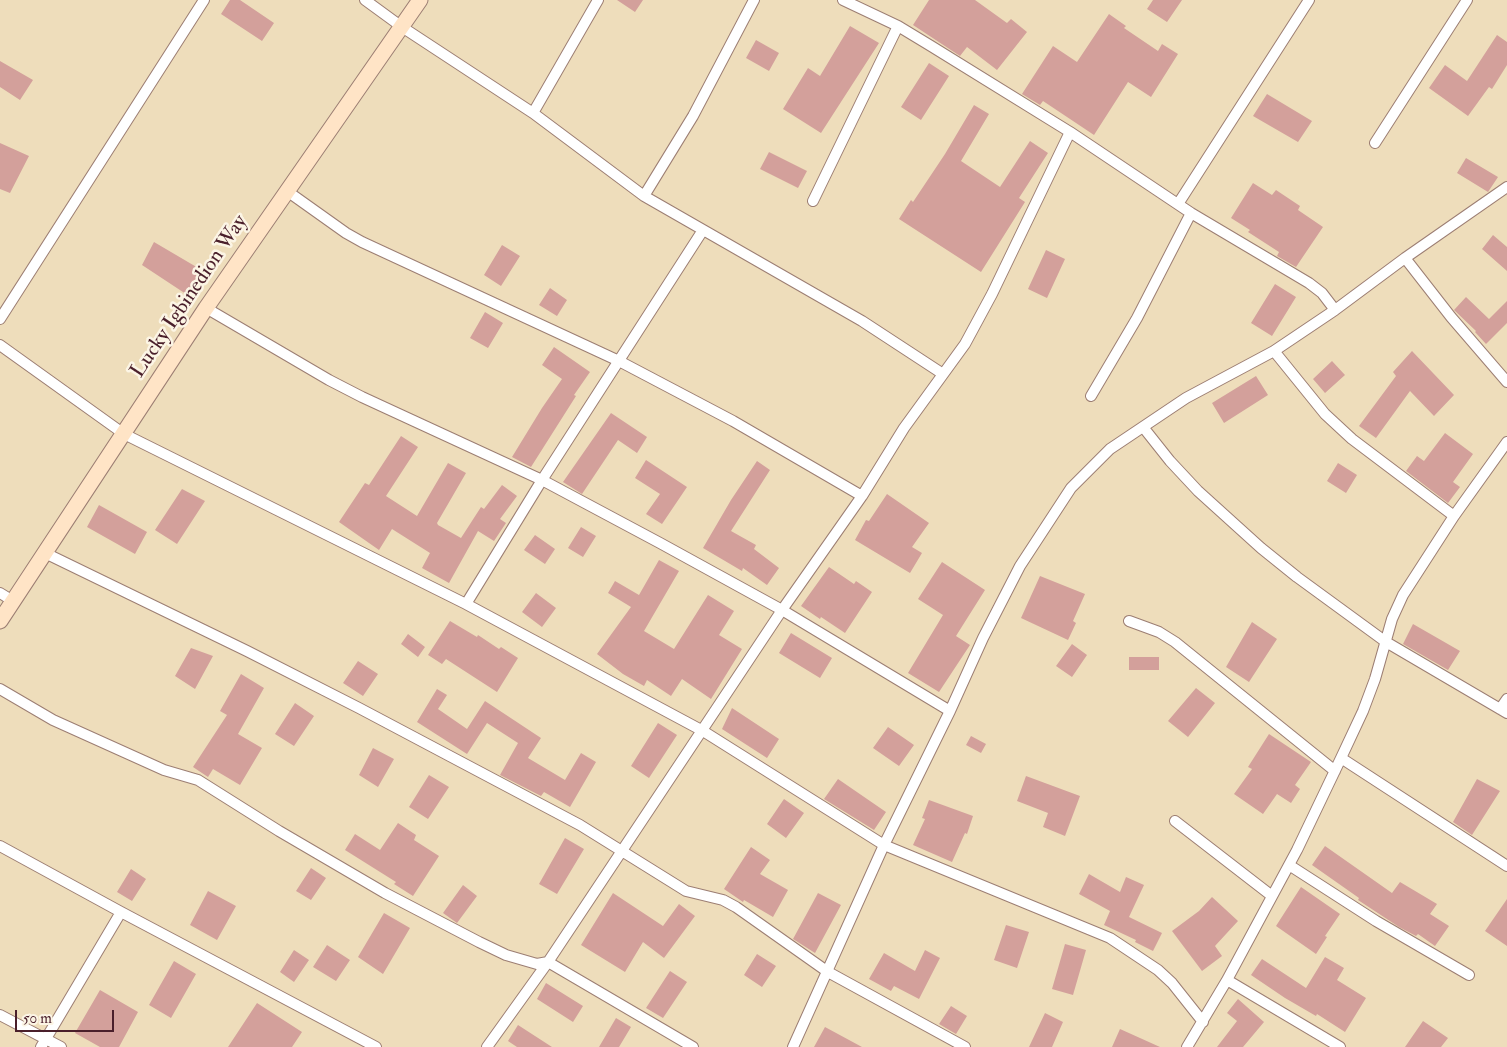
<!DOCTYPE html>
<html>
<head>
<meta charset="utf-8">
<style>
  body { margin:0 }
  #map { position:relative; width:1507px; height:1047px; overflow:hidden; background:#edb; font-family:"IM FELL Double Pica",serif }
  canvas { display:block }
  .scale { position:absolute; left:15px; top:1010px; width:99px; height:22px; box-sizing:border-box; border:2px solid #4a1f2b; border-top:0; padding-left:6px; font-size:15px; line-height:18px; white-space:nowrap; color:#4a1f2b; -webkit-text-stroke:4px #fcf5e5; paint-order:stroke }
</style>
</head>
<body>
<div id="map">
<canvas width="1507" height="1047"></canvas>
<div class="scale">50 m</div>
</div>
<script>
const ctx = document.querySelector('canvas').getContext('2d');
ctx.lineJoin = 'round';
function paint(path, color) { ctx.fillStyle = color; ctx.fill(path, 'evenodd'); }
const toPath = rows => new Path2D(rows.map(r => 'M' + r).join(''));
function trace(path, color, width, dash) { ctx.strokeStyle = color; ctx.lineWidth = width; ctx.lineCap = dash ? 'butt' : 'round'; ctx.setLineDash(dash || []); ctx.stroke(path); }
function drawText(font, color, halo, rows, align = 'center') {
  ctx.font = font + ' "IM FELL Double Pica",serif'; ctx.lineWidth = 5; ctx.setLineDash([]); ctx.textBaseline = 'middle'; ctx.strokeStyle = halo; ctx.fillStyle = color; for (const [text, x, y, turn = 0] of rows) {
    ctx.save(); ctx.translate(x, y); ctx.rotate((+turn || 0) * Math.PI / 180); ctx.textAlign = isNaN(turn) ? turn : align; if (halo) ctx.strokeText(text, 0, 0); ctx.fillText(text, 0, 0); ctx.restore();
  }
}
const building = toPath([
  [230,0,240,0,274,23,262,41,221,14],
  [617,0,643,0,635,12],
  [929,0,975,0,1007,23,1011,19,1027,32,997,70,967,47,960,56,913,25],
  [1153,0,1182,0,1167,22,1147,9],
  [1109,14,1126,26,1124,28,1158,51,1162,44,1178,54,1151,97,1128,82,1094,135,1043,101,1040,105,1022,94,1053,46,1077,62],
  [850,26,879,43,821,133,783,109,808,68,820,76],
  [1497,35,1507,42,1507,65,1492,89,1489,87,1468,116,1429,88,1445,65,1467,81],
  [756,40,779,53,769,71,746,58],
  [0,61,33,80,20,100,0,87],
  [929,63,949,76,921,120,901,107],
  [1267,94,1312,121,1298,142,1253,116],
  [974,105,989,114,961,161,1000,187,1030,141,1048,153,1019,198,1025,202,981,272,899,219,911,200,913,202,945,154],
  [0,143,29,156,10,193,0,189],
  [769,152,807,171,798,188,760,169],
  [1466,158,1498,177,1488,192,1457,173],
  [1253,183,1272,195,1276,190,1300,206,1298,210,1323,227,1296,267,1277,256,1279,252,1248,232,1250,230,1231,218],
  [1493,235,1507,247,1507,271,1482,249],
  [154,242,205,272,189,296,142,265],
  [502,245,520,256,501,286,484,275],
  [1046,250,1065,259,1047,298,1028,289],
  [1275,284,1296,297,1272,336,1251,323],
  [550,288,567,300,557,316,539,305],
  [1466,297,1489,319,1507,301,1507,323,1486,344,1475,332,1476,331,1454,310],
  [485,312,503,323,488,348,470,338],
  [554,347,590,372,574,395,576,396,531,467,512,457,542,408,562,379,542,365],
  [1412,351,1454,395,1434,416,1410,391,1376,438,1359,426,1396,376,1393,372],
  [1332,361,1345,375,1325,393,1313,379],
  [1256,376,1268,395,1224,423,1212,403],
  [611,413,647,437,637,453,618,440,582,494,563,482],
  [1445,433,1473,454,1453,482,1460,487,1448,503,1406,471,1417,456,1424,461],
  [401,436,418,447,386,496,417,516,448,463,466,473,437,523,438,525,461,538,481,507,484,509,502,485,517,496,500,519,506,523,494,541,478,531,449,583,422,568,430,553,392,529,379,550,339,522,365,483,369,485],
  [646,460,687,487,662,524,646,514,660,494,635,478],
  [757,461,770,470,731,531,756,545,754,549,779,568,767,585,743,568,742,571,703,548,731,500],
  [1338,463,1357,475,1346,493,1327,481],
  [182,489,205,501,177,544,155,530],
  [887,494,929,523,912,547,922,553,910,573,855,540,866,520,869,521],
  [99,505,147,532,135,554,87,527],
  [581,527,596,536,583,557,568,548],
  [535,535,555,549,545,564,524,550],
  [659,560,679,571,644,631,674,649,708,595,734,611,719,635,742,649,711,699,682,679,671,696,647,680,644,686,623,674,597,654,631,607,608,593,615,581,639,595],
  [942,562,985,590,956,636,970,645,939,692,908,673,943,615,918,599],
  [829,567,854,584,856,581,872,592,845,633,821,617,820,619,801,606],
  [1040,576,1085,594,1073,621,1076,623,1068,640,1021,618],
  [536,593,556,608,542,627,522,612],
  [450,621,477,637,478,635,499,649,501,647,518,658,497,692,446,659,442,664,428,655],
  [1252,622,1277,639,1249,682,1226,667],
  [1413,624,1460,651,1448,670,1403,644],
  [791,633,832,658,820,678,779,653],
  [408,634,425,647,418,657,401,644],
  [1072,644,1087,655,1072,677,1056,666],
  [191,648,213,656,195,689,175,676],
  [1129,657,1159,657,1159,670,1129,670],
  [358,661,378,674,363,696,343,683],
  [241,674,264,688,238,734,262,748,240,785,213,769,208,777,193,767,227,715,220,711],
  [1196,688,1215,703,1188,737,1168,721],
  [437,689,447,695,438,709,467,729,485,701,541,738,528,758,565,780,581,753,596,762,570,807,544,792,541,796,500,775,518,743,487,723,467,754,417,722],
  [295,703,314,716,294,746,275,734],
  [732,708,779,739,767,758,722,729],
  [658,723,677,735,649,778,631,766],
  [888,727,914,745,899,766,873,748],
  [1269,734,1311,762,1295,785,1300,789,1291,803,1277,794,1263,814,1234,794,1252,769,1248,767],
  [971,736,986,744,981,753,966,745],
  [373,748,394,759,378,787,359,775],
  [429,775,449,787,428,819,409,807],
  [1026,776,1080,796,1065,836,1043,827,1048,813,1017,801],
  [838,779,886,812,874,830,824,799],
  [1477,779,1500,791,1472,835,1453,822],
  [784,799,804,813,786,838,767,824],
  [929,800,973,816,967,834,965,833,952,862,913,845,925,819,922,818],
  [398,823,416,835,414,840,439,856,413,896,394,884,396,882,345,850,355,834,380,850],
  [565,838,584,849,557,894,539,884],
  [1325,846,1392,893,1400,882,1437,904,1430,914,1449,926,1435,946,1418,934,1416,936,1399,927,1358,900,1359,898,1312,865],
  [751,847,770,860,760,874,788,890,773,917,744,900,743,902,724,889],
  [311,868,326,878,311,900,296,891],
  [131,869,146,879,132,901,117,892],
  [1089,874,1120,892,1126,877,1144,885,1129,917,1162,933,1153,951,1135,942,1136,940,1104,925,1110,911,1079,894],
  [463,885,477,896,457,923,443,913],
  [1301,887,1340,914,1325,936,1327,937,1316,954,1276,926],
  [208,891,236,906,217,940,190,925],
  [613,893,663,926,679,904,695,916,664,958,643,942,625,972,581,945],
  [818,893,841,905,815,953,793,939],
  [1212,897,1238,921,1215,946,1222,956,1202,971,1172,931,1199,911],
  [1507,899,1507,946,1485,931],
  [384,913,410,928,383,974,358,957],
  [1006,925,1029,932,1017,968,994,960],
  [1065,944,1086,950,1073,995,1052,989],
  [327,945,350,960,336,981,313,967],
  [294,950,309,960,294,982,280,972],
  [925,950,940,958,919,999,894,986,891,991,869,979,884,953,915,971],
  [757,954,776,966,762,987,744,975],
  [1325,957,1344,968,1337,980,1366,998,1345,1032,1317,1014,1316,1016,1285,998,1251,975,1262,959,1306,988],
  [174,961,196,974,171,1018,149,1005],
  [670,971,687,982,663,1018,646,1008],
  [546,983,583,1006,573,1022,537,999],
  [100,990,138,1012,119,1047,100,1047,75,1033],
  [1238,999,1264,1022,1243,1047,1217,1047,1237,1021,1227,1013],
  [257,1003,302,1032,292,1047,228,1047],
  [951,1006,967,1016,956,1034,939,1024],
  [1045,1013,1063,1022,1052,1047,1029,1047],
  [616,1018,631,1027,619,1047,599,1047],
  [1423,1021,1448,1038,1441,1047,1405,1047],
  [518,1025,552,1047,517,1047,508,1041],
  [825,1027,862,1047,814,1047],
  [1120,1029,1160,1047,1112,1047]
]);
const street = toPath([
  [365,0,402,27,533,113,644,196,862,321,943,374],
  [843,0,898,26,931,46,1070,132,1191,213,1309,283,1322,293,1335,310],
  [533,113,598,0],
  [1375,143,1467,0],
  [287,191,346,233,362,242,619,361,733,421,862,496],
  [644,196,693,116,754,0],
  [813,201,898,26],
  [1178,204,1309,0],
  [1405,258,1451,317,1507,382],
  [206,308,329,380,362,397,542,480,660,543,782,610,950,711],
  [0,319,204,0],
  [0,345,124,434,466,604,703,731,884,845,1110,938,1158,970,1172,983,1203,1022],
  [1274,351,1325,414,1352,439,1454,516],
  [1091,396,1137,318,1191,213],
  [1143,427,1170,461,1198,491,1261,548,1297,577,1386,642,1507,713],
  [45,553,247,651,359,708,580,825,686,891,723,900,736,907,828,972,965,1047],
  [0,593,13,601],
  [466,604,542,480,703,230],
  [1129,621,1159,632,1175,642,1335,771],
  [0,689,53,720,164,770,198,780,279,831,385,893,479,942,506,955,537,964,548,962,693,1047],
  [1500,709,1507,699],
  [1341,758,1507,866],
  [1175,821,1272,896],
  [0,846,121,912,376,1047],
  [1289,865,1376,921,1469,975],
  [1227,980,1340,1047],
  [0,1015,61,1047],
  [41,1047,121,912],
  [487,1047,548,962,782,610,862,496,904,428,965,344,992,294,1070,132],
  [793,1047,884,845,950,711,983,638,1020,566,1071,488,1110,449,1186,398,1274,351,1335,310,1405,258,1507,187],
  [1187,1047,1227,980,1297,850,1341,758,1363,711,1375,679,1392,619,1403,595,1454,516,1507,442]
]);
const secondary = toPath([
  [0,621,206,308,420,0]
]);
const streetNames = [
  ["Lucky Igbinedion Way",190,297,-56]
];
paint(building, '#d3a09b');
trace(street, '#9c7e73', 12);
trace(secondary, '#9c7e73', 17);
trace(street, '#fff', 10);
trace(secondary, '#ffe4c6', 15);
drawText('21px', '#4a1f2b', '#fcf5e5', streetNames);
</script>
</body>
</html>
